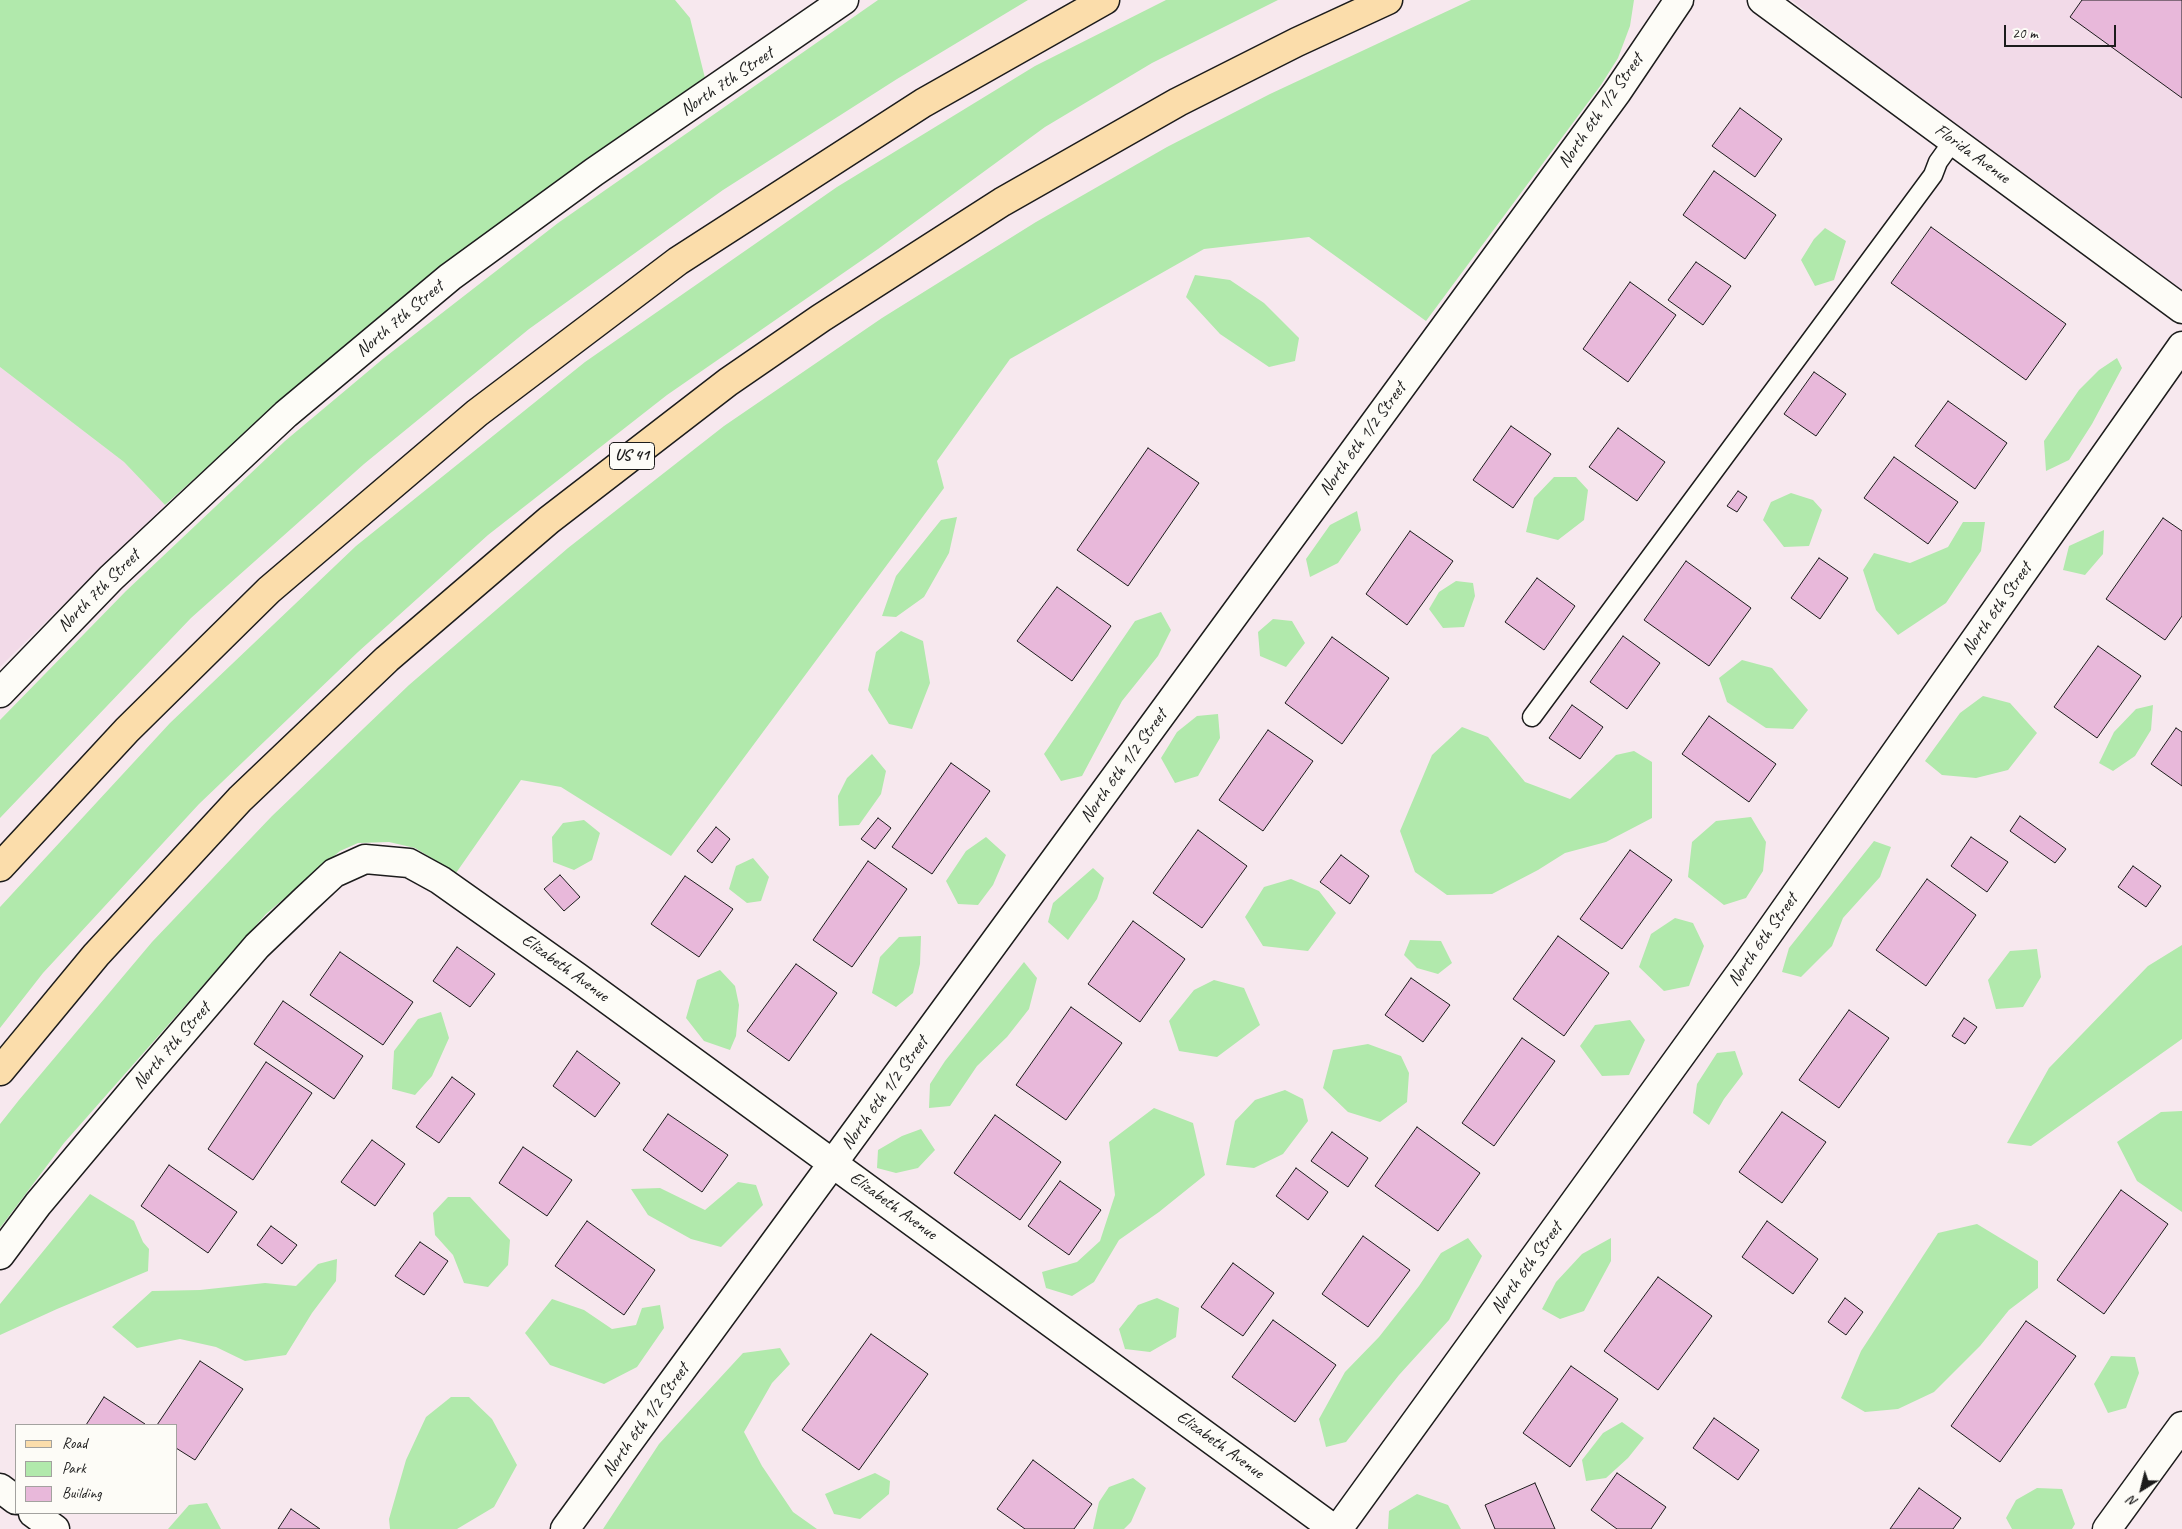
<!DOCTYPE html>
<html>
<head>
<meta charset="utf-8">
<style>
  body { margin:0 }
  #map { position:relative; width:2182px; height:1529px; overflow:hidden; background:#f7e8ee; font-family:Caveat,sans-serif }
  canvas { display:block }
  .legend { position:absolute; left:15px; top:1424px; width:162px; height:90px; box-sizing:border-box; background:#fdfcf7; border:1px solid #a3a29f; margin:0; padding:6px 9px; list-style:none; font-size:15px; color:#1c1c1c }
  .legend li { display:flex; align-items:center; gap:10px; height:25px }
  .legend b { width:25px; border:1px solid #a3a29f }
  .north { position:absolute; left:2117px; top:1464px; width:50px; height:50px; -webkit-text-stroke:4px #fdfcf7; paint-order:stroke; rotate:216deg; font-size:14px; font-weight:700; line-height:20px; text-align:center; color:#1c1c1c }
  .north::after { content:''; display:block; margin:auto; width:18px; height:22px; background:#1c1c1c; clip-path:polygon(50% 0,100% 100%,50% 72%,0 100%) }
  .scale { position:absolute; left:2004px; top:25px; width:112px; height:22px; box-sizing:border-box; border:2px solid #1c1c1c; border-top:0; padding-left:6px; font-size:15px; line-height:18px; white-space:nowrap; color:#1c1c1c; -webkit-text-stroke:4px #fdfcf7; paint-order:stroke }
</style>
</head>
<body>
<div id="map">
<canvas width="2182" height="1529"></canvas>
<ul class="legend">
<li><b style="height:6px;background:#fbddab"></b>Road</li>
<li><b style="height:14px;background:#b1e9ac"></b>Park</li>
<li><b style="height:14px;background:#e8b8da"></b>Building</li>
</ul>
<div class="north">N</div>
<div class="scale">20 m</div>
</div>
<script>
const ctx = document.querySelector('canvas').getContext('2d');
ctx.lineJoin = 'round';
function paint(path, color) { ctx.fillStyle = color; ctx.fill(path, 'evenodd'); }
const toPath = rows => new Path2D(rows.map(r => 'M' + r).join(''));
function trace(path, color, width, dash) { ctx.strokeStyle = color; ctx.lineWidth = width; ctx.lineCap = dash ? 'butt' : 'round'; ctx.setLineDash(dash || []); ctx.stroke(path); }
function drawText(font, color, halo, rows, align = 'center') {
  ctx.font = font + ' Caveat,sans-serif'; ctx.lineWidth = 4; ctx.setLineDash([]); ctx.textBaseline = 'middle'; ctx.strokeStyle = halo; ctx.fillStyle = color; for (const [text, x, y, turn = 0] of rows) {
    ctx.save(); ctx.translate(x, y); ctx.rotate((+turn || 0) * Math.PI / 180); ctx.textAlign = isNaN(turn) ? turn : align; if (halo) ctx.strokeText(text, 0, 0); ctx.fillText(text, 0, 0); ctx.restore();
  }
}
const built = toPath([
  [1791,0,2182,0,2182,290,1888,74],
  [0,367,124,462,165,505,0,667]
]);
const green = toPath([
  [0,0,675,0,690,18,705,78,582,162,437,270,277,405,165,505,124,462,0,367],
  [878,0,1028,0,897,79,723,190,529,329,364,464,191,618,0,818,0,720,126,591,285,441,384,358,558,223],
  [1166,0,1278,0,1152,63,1045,127,878,249,667,395,488,535,358,652,199,804,43,973,0,1028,0,907,170,723,356,546,585,362,837,187,1035,66],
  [1471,0,1634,0,1630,26,1618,58,1601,85,1426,321,1309,237,1204,249,1010,359,937,461,944,488,671,856,561,787,521,780,456,873,415,848,389,842,358,843,340,851,266,914,64,1143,0,1228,0,1124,19,1100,152,942,272,816,409,685,568,548,724,426,882,318,1036,222,1167,147,1270,94],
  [1825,228,1846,241,1834,280,1815,286,1801,260,1814,239],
  [1195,275,1230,280,1264,303,1299,338,1295,361,1269,367,1220,334,1186,297],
  [2117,358,2122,368,2092,424,2069,460,2046,471,2044,441,2079,390,2099,370],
  [1554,477,1576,477,1588,490,1584,520,1558,540,1526,532,1534,498],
  [1791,493,1813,500,1822,510,1809,546,1784,547,1763,520,1771,502],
  [1357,511,1361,530,1338,563,1310,577,1306,559,1330,525],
  [957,517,949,553,924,597,896,617,882,616,896,576,941,520],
  [1963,522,1985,522,1981,551,1946,603,1898,635,1876,610,1863,570,1874,553,1910,563,1948,547],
  [2104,530,2103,554,2085,575,2063,570,2069,546],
  [1456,581,1473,583,1475,596,1464,627,1443,628,1429,609,1439,592],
  [1161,612,1171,630,1158,656,1122,701,1082,776,1061,781,1044,754,1135,621],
  [1273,619,1292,621,1305,643,1286,667,1260,656,1258,632],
  [901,631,923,641,930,683,912,729,889,724,868,690,876,652],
  [1742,660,1772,668,1808,710,1793,729,1766,728,1727,702,1719,678],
  [1983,696,2010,703,2037,733,2008,770,1976,778,1942,775,1925,761,1960,713],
  [2153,705,2151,730,2135,756,2113,771,2099,763,2114,732,2136,709],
  [1218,714,1220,738,1198,776,1175,783,1161,758,1177,732,1197,716],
  [1462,727,1488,737,1525,782,1570,799,1616,755,1634,751,1652,762,1652,818,1606,842,1565,853,1538,870,1492,894,1447,895,1415,872,1400,831,1432,755],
  [872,754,886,771,881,794,859,825,839,826,838,796,847,778],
  [1751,817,1766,842,1763,871,1746,898,1724,905,1688,877,1692,842,1716,821],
  [584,820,600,833,592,860,574,870,553,862,552,837,563,823],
  [986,837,1006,855,993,885,978,905,958,904,946,881,966,851],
  [1874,841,1891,847,1880,877,1843,918,1832,946,1801,977,1782,972,1789,948],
  [753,858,769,877,761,901,747,903,729,889,736,866],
  [1093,868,1104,878,1097,899,1068,940,1048,922,1053,903],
  [1291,879,1319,891,1336,913,1308,951,1263,946,1245,917,1264,887],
  [1675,918,1693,923,1704,946,1689,986,1664,991,1639,967,1651,934],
  [921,936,920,964,913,993,896,1007,872,993,880,957,899,937],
  [1410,940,1441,941,1452,963,1438,974,1417,968,1404,955],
  [2182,945,2182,1039,2031,1146,2007,1143,2049,1068,2148,966],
  [2037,949,2041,977,2023,1007,1996,1009,1988,980,2010,951],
  [1024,962,1037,978,1029,1009,1007,1037,977,1066,950,1106,929,1108,930,1084,945,1061],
  [720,970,735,986,739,1005,736,1036,730,1050,704,1041,686,1018,697,980],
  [1214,980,1244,988,1260,1025,1217,1057,1179,1051,1169,1021,1194,990],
  [441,1012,449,1038,432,1076,415,1095,392,1089,394,1051,418,1019],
  [1630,1020,1645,1040,1629,1075,1602,1076,1580,1046,1595,1025],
  [1368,1044,1401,1056,1409,1073,1407,1102,1380,1122,1348,1112,1323,1088,1333,1050],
  [1735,1051,1743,1074,1724,1099,1709,1125,1693,1113,1697,1084,1717,1053],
  [1285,1090,1303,1099,1308,1121,1283,1154,1254,1168,1226,1165,1235,1121,1255,1100],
  [1154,1108,1193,1123,1205,1175,1159,1212,1119,1240,1094,1282,1072,1296,1046,1288,1042,1272,1077,1262,1100,1241,1115,1195,1109,1142],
  [2182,1111,2182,1212,2137,1181,2117,1142,2161,1112],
  [921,1129,935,1150,918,1168,896,1173,877,1168,878,1150,902,1136],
  [738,1182,756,1185,763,1205,721,1247,691,1239,648,1215,631,1189,660,1188,705,1210],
  [90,1194,134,1221,143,1242,149,1249,148,1271,57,1309,0,1335,0,1304],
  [448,1197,470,1197,510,1240,508,1265,488,1287,464,1283,453,1255,435,1235,433,1213],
  [1977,1224,2038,1261,2038,1288,2009,1310,1980,1346,1934,1392,1898,1409,1865,1412,1841,1398,1861,1351,1938,1233],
  [1468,1238,1482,1256,1449,1320,1399,1375,1346,1442,1326,1447,1319,1419,1345,1372,1379,1337,1419,1286,1441,1253],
  [1611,1238,1611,1261,1584,1311,1560,1319,1542,1309,1556,1282,1582,1254],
  [337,1259,336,1281,312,1313,286,1355,245,1361,216,1347,180,1339,137,1348,112,1327,152,1291,200,1290,265,1283,296,1286,318,1264],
  [1157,1298,1179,1308,1176,1337,1150,1352,1125,1349,1119,1329,1138,1305],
  [552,1299,584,1310,612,1329,636,1325,642,1308,660,1305,664,1328,637,1367,604,1384,550,1365,525,1333],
  [780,1348,790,1364,772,1383,744,1432,762,1466,793,1512,817,1529,603,1529,659,1444,743,1353],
  [2111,1356,2135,1357,2139,1373,2126,1408,2108,1413,2094,1384],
  [451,1397,469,1397,492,1419,517,1465,494,1507,457,1529,390,1529,389,1519,406,1460,426,1417],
  [1622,1422,1644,1438,1628,1458,1606,1478,1586,1481,1582,1460,1603,1433],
  [875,1473,890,1481,889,1494,860,1519,834,1514,825,1494],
  [1133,1478,1146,1488,1131,1522,1124,1529,1093,1529,1099,1502,1109,1487],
  [2037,1488,2062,1489,2075,1524,2072,1529,2012,1529,2006,1518,2016,1500],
  [1417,1494,1448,1505,1461,1529,1388,1529,1389,1511],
  [207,1503,221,1529,168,1529,189,1505]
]);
const building = toPath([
  [2082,0,2182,0,2182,98,2070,17,2082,0],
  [1740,108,1782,139,1755,177,1712,146,1740,108],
  [1714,171,1776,215,1745,259,1683,215,1714,171],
  [1931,227,2066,324,2026,380,1891,283,1931,227],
  [1696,262,1731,286,1703,325,1668,300,1696,262],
  [1630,282,1676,315,1628,382,1583,349,1630,282],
  [1814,372,1846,394,1816,436,1784,414,1814,372],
  [1948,401,2007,443,1975,489,1915,446,1948,401],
  [1511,426,1551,454,1513,508,1473,480,1511,426],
  [1618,428,1665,462,1637,501,1589,467,1618,428],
  [1148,448,1199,483,1128,586,1077,550,1148,448],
  [1894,457,1958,502,1928,544,1864,498,1894,457],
  [1738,491,1747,497,1737,512,1727,506,1738,491],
  [2163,518,2182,531,2182,616,2165,640,2106,599,2163,518],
  [1410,531,1453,561,1407,625,1366,594,1410,531],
  [1819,558,1848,578,1820,619,1791,598,1819,558],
  [1686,561,1751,608,1709,666,1644,620,1686,561],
  [1537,578,1575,606,1544,650,1505,622,1537,578],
  [1057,587,1111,626,1072,681,1017,641,1057,587],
  [1623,636,1660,663,1627,709,1590,682,1623,636],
  [1332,637,1389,678,1342,744,1285,703,1332,637],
  [2098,646,2141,676,2097,738,2054,707,2098,646],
  [1572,705,1603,727,1580,759,1549,738,1572,705],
  [1709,716,1776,764,1749,802,1682,754,1709,716],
  [2176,728,2182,732,2182,786,2151,764,2176,728],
  [1268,730,1313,761,1263,831,1219,800,1268,730],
  [951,763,990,791,932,874,892,847,951,763],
  [2020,816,2066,849,2055,863,2010,831,2020,816],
  [878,818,891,828,875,849,861,839,878,818],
  [716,827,730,839,712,863,697,851,716,827],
  [1198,830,1247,866,1202,928,1153,893,1198,830],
  [1971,837,2008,862,1987,892,1951,866,1971,837],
  [1630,850,1672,880,1622,949,1580,919,1630,850],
  [1341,855,1369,876,1350,904,1320,882,1341,855],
  [868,861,907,889,852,967,813,940,868,861],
  [2133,866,2161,886,2146,907,2118,887,2133,866],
  [560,875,580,897,564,911,544,889,560,875],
  [685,876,733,909,699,957,651,924,685,876],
  [1927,879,1976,915,1926,986,1876,950,1927,879],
  [1133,921,1185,959,1140,1022,1088,984,1133,921],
  [1558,936,1609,973,1564,1036,1513,999,1558,936],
  [457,947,495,974,470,1007,433,981,457,947],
  [340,952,413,1002,383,1045,310,995,340,952],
  [796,964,837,993,789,1061,747,1031,796,964],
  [1411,978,1450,1005,1423,1042,1385,1015,1411,978],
  [283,1001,363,1056,334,1099,254,1044,283,1001],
  [1071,1007,1122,1043,1066,1120,1016,1085,1071,1007],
  [1849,1010,1889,1038,1839,1108,1799,1080,1849,1010],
  [1964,1018,1977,1027,1965,1044,1952,1036,1964,1018],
  [1522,1038,1555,1061,1494,1146,1462,1123,1522,1038],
  [577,1051,620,1083,595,1117,553,1086,577,1051],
  [266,1062,312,1093,253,1180,208,1149,266,1062],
  [452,1077,475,1094,439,1143,416,1127,452,1077],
  [1782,1112,1826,1142,1782,1203,1739,1172,1782,1112],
  [668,1114,728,1155,702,1192,643,1150,668,1114],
  [995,1115,1061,1162,1020,1220,954,1173,995,1115],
  [1417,1127,1480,1173,1438,1231,1375,1186,1417,1127],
  [1332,1132,1368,1158,1348,1187,1311,1161,1332,1132],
  [372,1140,405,1164,375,1206,341,1182,372,1140],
  [523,1147,572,1180,547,1216,499,1183,523,1147],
  [169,1165,237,1212,208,1253,141,1206,169,1165],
  [1296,1168,1328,1192,1308,1220,1276,1196,1296,1168],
  [1060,1181,1101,1210,1069,1255,1028,1226,1060,1181],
  [2121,1190,2168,1224,2104,1314,2057,1280,2121,1190],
  [587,1221,655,1270,624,1315,555,1266,587,1221],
  [1767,1221,1818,1259,1793,1294,1742,1257,1767,1221],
  [271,1226,297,1245,282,1264,257,1245,271,1226],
  [1363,1236,1410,1270,1368,1327,1322,1294,1363,1236],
  [420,1242,448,1261,424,1295,395,1276,420,1242],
  [1233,1263,1274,1293,1243,1336,1201,1307,1233,1263],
  [1658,1277,1712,1316,1658,1390,1604,1351,1658,1277],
  [1845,1298,1863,1312,1846,1335,1828,1322,1845,1298],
  [1273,1320,1336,1365,1295,1422,1232,1377,1273,1320],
  [2026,1321,2076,1356,2000,1462,1951,1426,2026,1321],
  [871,1334,928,1374,859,1470,802,1430,871,1334],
  [200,1361,243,1389,195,1460,176,1448,176,1425,157,1425,200,1361],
  [1571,1366,1618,1399,1570,1467,1523,1433,1571,1366],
  [104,1397,145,1424,144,1425,86,1425,104,1397],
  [1714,1418,1759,1450,1738,1480,1693,1448,1714,1418],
  [1033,1460,1092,1504,1074,1529,1025,1529,997,1509,1033,1460],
  [1617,1473,1666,1507,1651,1529,1617,1529,1591,1510,1617,1473],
  [1535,1483,1555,1529,1495,1529,1485,1505,1535,1483],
  [1919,1488,1961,1518,1953,1529,1890,1529,1919,1488],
  [291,1509,320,1529,278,1529,291,1509]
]);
const service = toPath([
  [1532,717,1933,175,1938,162,1953,141]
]);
const minor = toPath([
  [1762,0,2182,309],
  [0,693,111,578,286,414,450,277,594,172,844,0],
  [0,1255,38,1204,137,1086,257,946,305,900,334,873,365,859,409,863,440,880,577,977,1334,1529],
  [0,1488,16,1500],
  [33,1513,55,1529],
  [565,1529,1617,92,1679,0],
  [1338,1529,1744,968,2182,346],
  [2107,1529,2182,1426]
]);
const primary = toPath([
  [0,867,127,730,269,590,477,413,678,261,923,103,1105,0],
  [0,1071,96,955,240,799,387,659,549,520,728,382,821,318,1002,202,1178,102,1297,42,1388,0]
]);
const shields = [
  [632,456,45]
];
const shieldNames = [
  ["US 41",632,456]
];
const streetNames = [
  ["North 7th Street",727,82,-34],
  ["North 6th 1/2 Street",1601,111,-55],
  ["Florida Avenue",1972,154,36],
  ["North 7th Street",400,319,-40],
  ["North 6th 1/2 Street",1363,439,-54],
  ["North 7th Street",99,591,-45],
  ["North 6th Street",1997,609,-55],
  ["North 6th 1/2 Street",1124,766,-54],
  ["North 6th Street",1763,940,-55],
  ["Elizabeth Avenue",565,968,36],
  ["North 7th Street",172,1046,-49],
  ["North 6th 1/2 Street",885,1093,-54],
  ["Elizabeth Avenue",893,1206,36],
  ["North 6th Street",1527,1268,-54],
  ["North 6th 1/2 Street",646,1420,-54],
  ["Elizabeth Avenue",1220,1445,36]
];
paint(built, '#f2dae8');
paint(green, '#b1e9ac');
paint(building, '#e8b8da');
trace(building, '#1c1c1c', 1);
trace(service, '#1c1c1c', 21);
trace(minor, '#1c1c1c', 31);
trace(primary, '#1c1c1c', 31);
trace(service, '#fdfcf7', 18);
trace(minor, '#fdfcf7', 28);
trace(primary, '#fbddab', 28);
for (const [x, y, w] of shields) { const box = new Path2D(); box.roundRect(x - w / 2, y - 13.5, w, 27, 4); ctx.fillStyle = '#fdfcf7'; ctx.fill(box); trace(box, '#1c1c1c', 1); }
drawText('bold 16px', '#1c1c1c', null, shieldNames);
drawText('18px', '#1c1c1c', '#fdfcf7', streetNames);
</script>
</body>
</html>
